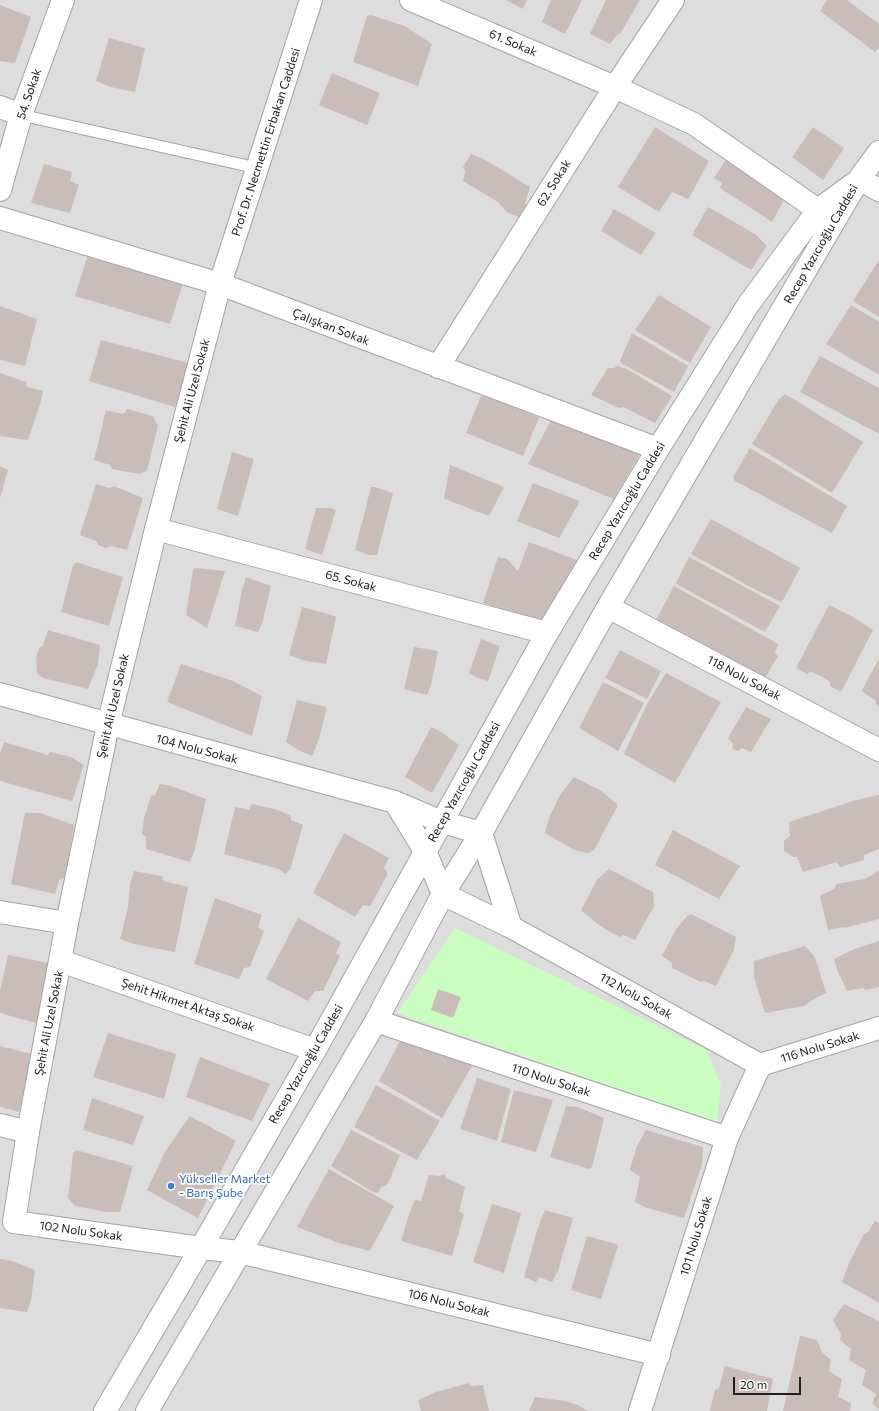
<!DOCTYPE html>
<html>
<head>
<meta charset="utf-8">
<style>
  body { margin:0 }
  #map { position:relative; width:879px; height:1411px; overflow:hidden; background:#f2ebe6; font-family:Commissioner,sans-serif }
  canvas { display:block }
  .scale { position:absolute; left:733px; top:1377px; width:68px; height:18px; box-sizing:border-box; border:2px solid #202020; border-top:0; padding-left:5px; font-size:12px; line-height:14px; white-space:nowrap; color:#202020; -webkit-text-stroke:3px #fff; paint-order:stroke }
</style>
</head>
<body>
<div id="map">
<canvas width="879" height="1411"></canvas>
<div class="scale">20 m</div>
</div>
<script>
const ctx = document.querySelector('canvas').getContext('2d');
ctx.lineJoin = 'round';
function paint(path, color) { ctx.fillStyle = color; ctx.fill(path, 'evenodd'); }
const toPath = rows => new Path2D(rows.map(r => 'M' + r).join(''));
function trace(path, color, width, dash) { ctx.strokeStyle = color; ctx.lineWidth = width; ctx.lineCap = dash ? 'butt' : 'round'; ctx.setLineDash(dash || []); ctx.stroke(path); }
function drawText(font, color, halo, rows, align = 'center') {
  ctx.font = font + ' Commissioner,sans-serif'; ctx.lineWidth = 3.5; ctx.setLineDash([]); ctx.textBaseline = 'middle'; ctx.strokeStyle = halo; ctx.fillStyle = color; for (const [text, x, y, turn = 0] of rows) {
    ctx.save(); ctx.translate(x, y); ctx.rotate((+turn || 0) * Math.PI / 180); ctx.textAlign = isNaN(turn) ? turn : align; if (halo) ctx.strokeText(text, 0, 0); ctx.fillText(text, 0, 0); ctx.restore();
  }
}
const residential = toPath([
  [0,0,879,0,879,1411,0,1411]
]);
const park = toPath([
  [455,928,705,1049,721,1085,717,1123,397,1013]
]);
const building = toPath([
  [506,0,527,0,523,9],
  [551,0,582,0,565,34,542,22],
  [606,0,640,0,620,34,617,35,610,44,590,34],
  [827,0,847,0,879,24,879,47,875,52,820,11],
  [0,5,31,17,15,63,0,61],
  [371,15,405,26,432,44,418,86,353,62,367,16],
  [109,38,145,48,135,92,111,87,96,81],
  [332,73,380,93,367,125,319,105],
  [655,127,709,161,689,198,688,199,672,192,659,212,618,187],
  [813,127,844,148,823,180,792,157],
  [471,154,482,158,530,187,525,203,527,206,524,215,519,217,508,213,498,202,463,181,465,172,463,167],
  [728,157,787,195,772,222,720,188,722,183,714,178],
  [44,164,72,172,70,181,79,185,70,213,31,203],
  [708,207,755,234,767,246,751,270,692,235],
  [614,209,656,233,641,255,601,231],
  [89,251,184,280,170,324,75,296],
  [879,260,879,317,853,301],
  [659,295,711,327,690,363,635,330],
  [851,305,879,322,879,375,826,344],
  [0,306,37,319,25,366,0,360],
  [632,333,688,366,674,392,621,363,620,361],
  [101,340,185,362,189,365,175,407,89,381],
  [820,356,879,388,879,434,800,392],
  [617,366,627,369,672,396,655,423,623,407,619,408,591,395,608,368,614,368],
  [0,373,26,382,27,387,43,391,40,404,28,440,0,436],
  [785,394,863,442,832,493,752,444,779,399],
  [481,396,497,400,539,418,523,456,466,433],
  [127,409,153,416,158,426,147,471,139,474,112,469,110,465,94,460,106,410,123,414],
  [554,415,642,450,614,499,528,464],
  [750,448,847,506,832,533,735,481,733,477],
  [232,452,254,459,238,516,217,509],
  [450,465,504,487,489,516,445,499,444,498],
  [0,466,8,470,0,498],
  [533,483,580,501,559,538,517,521],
  [96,484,109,488,114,486,143,498,127,550,111,546,106,548,98,545,96,541,80,535],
  [371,487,375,487,393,493,377,555,369,555,355,550],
  [316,508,332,508,336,510,322,555,305,549],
  [711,519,800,568,783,600,781,602,756,590,691,554],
  [529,542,577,560,542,622,483,603,498,557,507,559,518,571],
  [689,557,780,606,765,632,678,585,676,583],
  [76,562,123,577,109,626,61,612,73,566],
  [195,568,225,571,207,628,186,615,193,569],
  [246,577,271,586,262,624,258,632,235,626,242,590],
  [674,586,778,644,775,653,778,656,764,680,656,620],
  [829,605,853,617,873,630,841,692,830,686,830,682,821,676,811,672,807,674,796,668],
  [302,607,335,616,336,618,326,664,306,661,289,655],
  [48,630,100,645,98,664,88,689,43,678,37,674,36,658,39,648,43,646],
  [481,639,500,646,488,681,475,677,469,673],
  [414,647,438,651,431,685,427,695,404,689],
  [620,650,661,671,647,699,605,678],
  [879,658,879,707,876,705,876,701,862,691],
  [181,664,233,681,262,696,252,736,167,702],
  [666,673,721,702,675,783,624,754,647,704],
  [603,682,644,703,618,751,579,728],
  [297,700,327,707,318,742,312,756,298,750,286,742],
  [746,707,771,719,751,752,742,748,738,751,732,748,733,744,728,738],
  [431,727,440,731,459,745,432,793,405,777],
  [4,742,48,755,50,752,71,757,84,765,72,801,0,781,0,753],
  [574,777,600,790,617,804,617,807,594,850,588,853,574,850,545,833,549,818,560,795],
  [160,784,171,786,206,799,195,849,190,862,146,849,146,837,142,834,144,818,151,796,155,795],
  [879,795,879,849,864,855,864,860,840,867,837,862,803,872,797,857,793,857,784,851,784,841,790,836,789,822,856,800],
  [252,804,278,810,291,816,291,820,303,825,290,870,285,874,279,869,224,854,235,807,249,810],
  [25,813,40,813,74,825,68,863,64,878,59,880,55,894,11,884],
  [673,830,740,866,719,899,655,865],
  [344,833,389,858,384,868,387,872,387,875,371,905,368,906,363,905,355,917,313,893],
  [609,869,653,892,654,906,635,940,623,935,620,937,612,933,599,925,581,910,597,880],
  [134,871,162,876,164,881,188,887,175,952,134,944,120,939,128,907,130,884],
  [879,871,879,919,845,928,844,927,828,930,820,896,835,888,836,884,865,879],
  [215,898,262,915,258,927,264,931,250,967,244,968,239,979,194,964],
  [691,914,736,937,734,950,716,986,704,981,701,982,672,968,672,963,662,956,675,931,687,916],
  [298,918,341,942,336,953,340,956,323,991,315,991,308,1001,266,979],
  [879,941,879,987,866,990,863,988,847,991,838,972,834,959,854,949],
  [805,946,815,957,826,993,816,998,804,1006,765,1013,754,977,754,961],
  [8,955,49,963,39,1024,0,1013,0,991],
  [438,989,461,997,453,1018,431,1010],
  [108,1033,176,1054,164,1099,93,1077],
  [402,1037,473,1064,442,1118,379,1081],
  [0,1046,32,1054,19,1112,0,1107],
  [200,1057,270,1084,252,1121,186,1097],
  [477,1078,511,1089,497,1141,460,1129],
  [376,1085,440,1121,417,1160,354,1127],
  [514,1090,553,1100,536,1152,501,1142],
  [92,1098,144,1116,133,1145,83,1130],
  [566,1106,578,1107,604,1118,592,1167,589,1169,550,1157],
  [190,1116,236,1141,198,1218,147,1190,166,1150],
  [351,1130,400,1155,389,1181,385,1186,381,1187,378,1193,371,1191,331,1166],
  [646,1130,703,1147,702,1164,684,1218,647,1208,635,1202,640,1177,630,1170,636,1148],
  [76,1150,133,1166,120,1212,106,1212,75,1206,68,1198,73,1154],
  [329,1169,394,1206,370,1251,339,1243,297,1227],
  [445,1174,446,1178,465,1187,459,1211,464,1214,452,1256,401,1241,411,1208,415,1200,421,1201,429,1175,439,1176],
  [492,1204,521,1213,504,1273,473,1262],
  [545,1210,573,1218,558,1271,552,1282,539,1277,536,1282,524,1277,539,1224],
  [875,1221,879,1223,879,1303,842,1282,850,1261,864,1234,868,1232],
  [587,1236,616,1244,618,1246,601,1299,571,1290],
  [0,1259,12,1261,35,1270,31,1300,27,1312,0,1308],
  [844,1304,879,1321,879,1409,872,1404,876,1394,862,1385,866,1370,849,1360,851,1349,840,1340,841,1334,833,1320],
  [800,1336,817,1340,822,1352,831,1360,829,1371,842,1379,838,1397,851,1403,850,1411,783,1411],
  [725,1366,773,1379,767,1411,710,1411,715,1390,719,1388],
  [469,1383,471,1386,483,1385,489,1411,421,1411,418,1400,436,1392],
  [535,1397,565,1401,578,1405,588,1411,529,1411]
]);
const service = toPath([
  [21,115,257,168]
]);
const minor = toPath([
  [411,0,615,87,694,124,818,210],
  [0,107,21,115],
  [0,190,21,115,63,0],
  [0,218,220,284,658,449],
  [438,367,615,87,673,0],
  [156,529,547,633],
  [608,607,879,750],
  [0,694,395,802,442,822,481,833,511,927],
  [395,802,425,851,443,894,511,927,760,1065],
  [0,912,67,923],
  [61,961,315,1050],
  [376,1021,727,1138],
  [760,1065,879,1028],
  [0,1125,28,1132],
  [240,1252,659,1355],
  [640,1411,727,1138,760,1065]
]);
const tertiary = toPath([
  [859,179,879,190],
  [240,1252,201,1248,14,1222,28,1132,67,923,108,725,156,529,220,284,311,0],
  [105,1411,201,1248,315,1050,547,633,658,449,748,305,818,210,852,185],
  [147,1411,376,1021,443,894,481,833,608,607,859,179,879,152]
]);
const markers = [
  [171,1186,4,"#3f7fe0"]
];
const streetNames = [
  ["61. Sokak",513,43,23],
  ["54. Sokak",29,94,-71],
  ["Prof. Dr. Necmettin Erbakan Caddesi",266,142,-72],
  ["62. Sokak",554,183,-58],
  ["Recep Yazıcıoğlu Caddesi",821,244,-60],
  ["Çalışkan Sokak",331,327,21],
  ["Şehit Ali Uzel Sokak",192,391,-75],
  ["Recep Yazıcıoğlu Caddesi",627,501,-59],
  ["65. Sokak",351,581,15],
  ["118 Nolu Sokak",744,678,28],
  ["Şehit Ali Uzel Sokak",113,706,-77],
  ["104 Nolu Sokak",197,749,15],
  ["Recep Yazıcıoğlu Caddesi",464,782,-61],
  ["112 Nolu Sokak",636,996,29],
  ["Şehit Hikmet Aktaş Sokak",188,1005,19],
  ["Şehit Ali Uzel Sokak",49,1023,-79],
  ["116 Nolu Sokak",820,1047,-17],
  ["Recep Yazıcıoğlu Caddesi",306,1064,-60],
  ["110 Nolu Sokak",551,1080,18],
  ["102 Nolu Sokak",81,1231,8],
  ["101 Nolu Sokak",696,1236,-73],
  ["106 Nolu Sokak",449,1303,14]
];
const shopNames = [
  ["Yükseller Market",179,1179],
  ["- Barış Şube",179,1193]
];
paint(residential, '#dedddd');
paint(park, '#c9fec0');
paint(building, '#cabcb9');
trace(service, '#a4a4a4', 13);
trace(minor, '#a4a4a4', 24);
trace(tertiary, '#a4a4a4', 24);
trace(service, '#fff', 11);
trace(minor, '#fff', 22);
trace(tertiary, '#fff', 22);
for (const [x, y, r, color] of markers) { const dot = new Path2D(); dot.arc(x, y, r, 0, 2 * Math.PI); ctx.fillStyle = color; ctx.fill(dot); trace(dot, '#fff', 1.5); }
drawText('12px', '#202020', '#fff', streetNames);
drawText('12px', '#366cbe', '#fff', shopNames, 'left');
</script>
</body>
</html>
